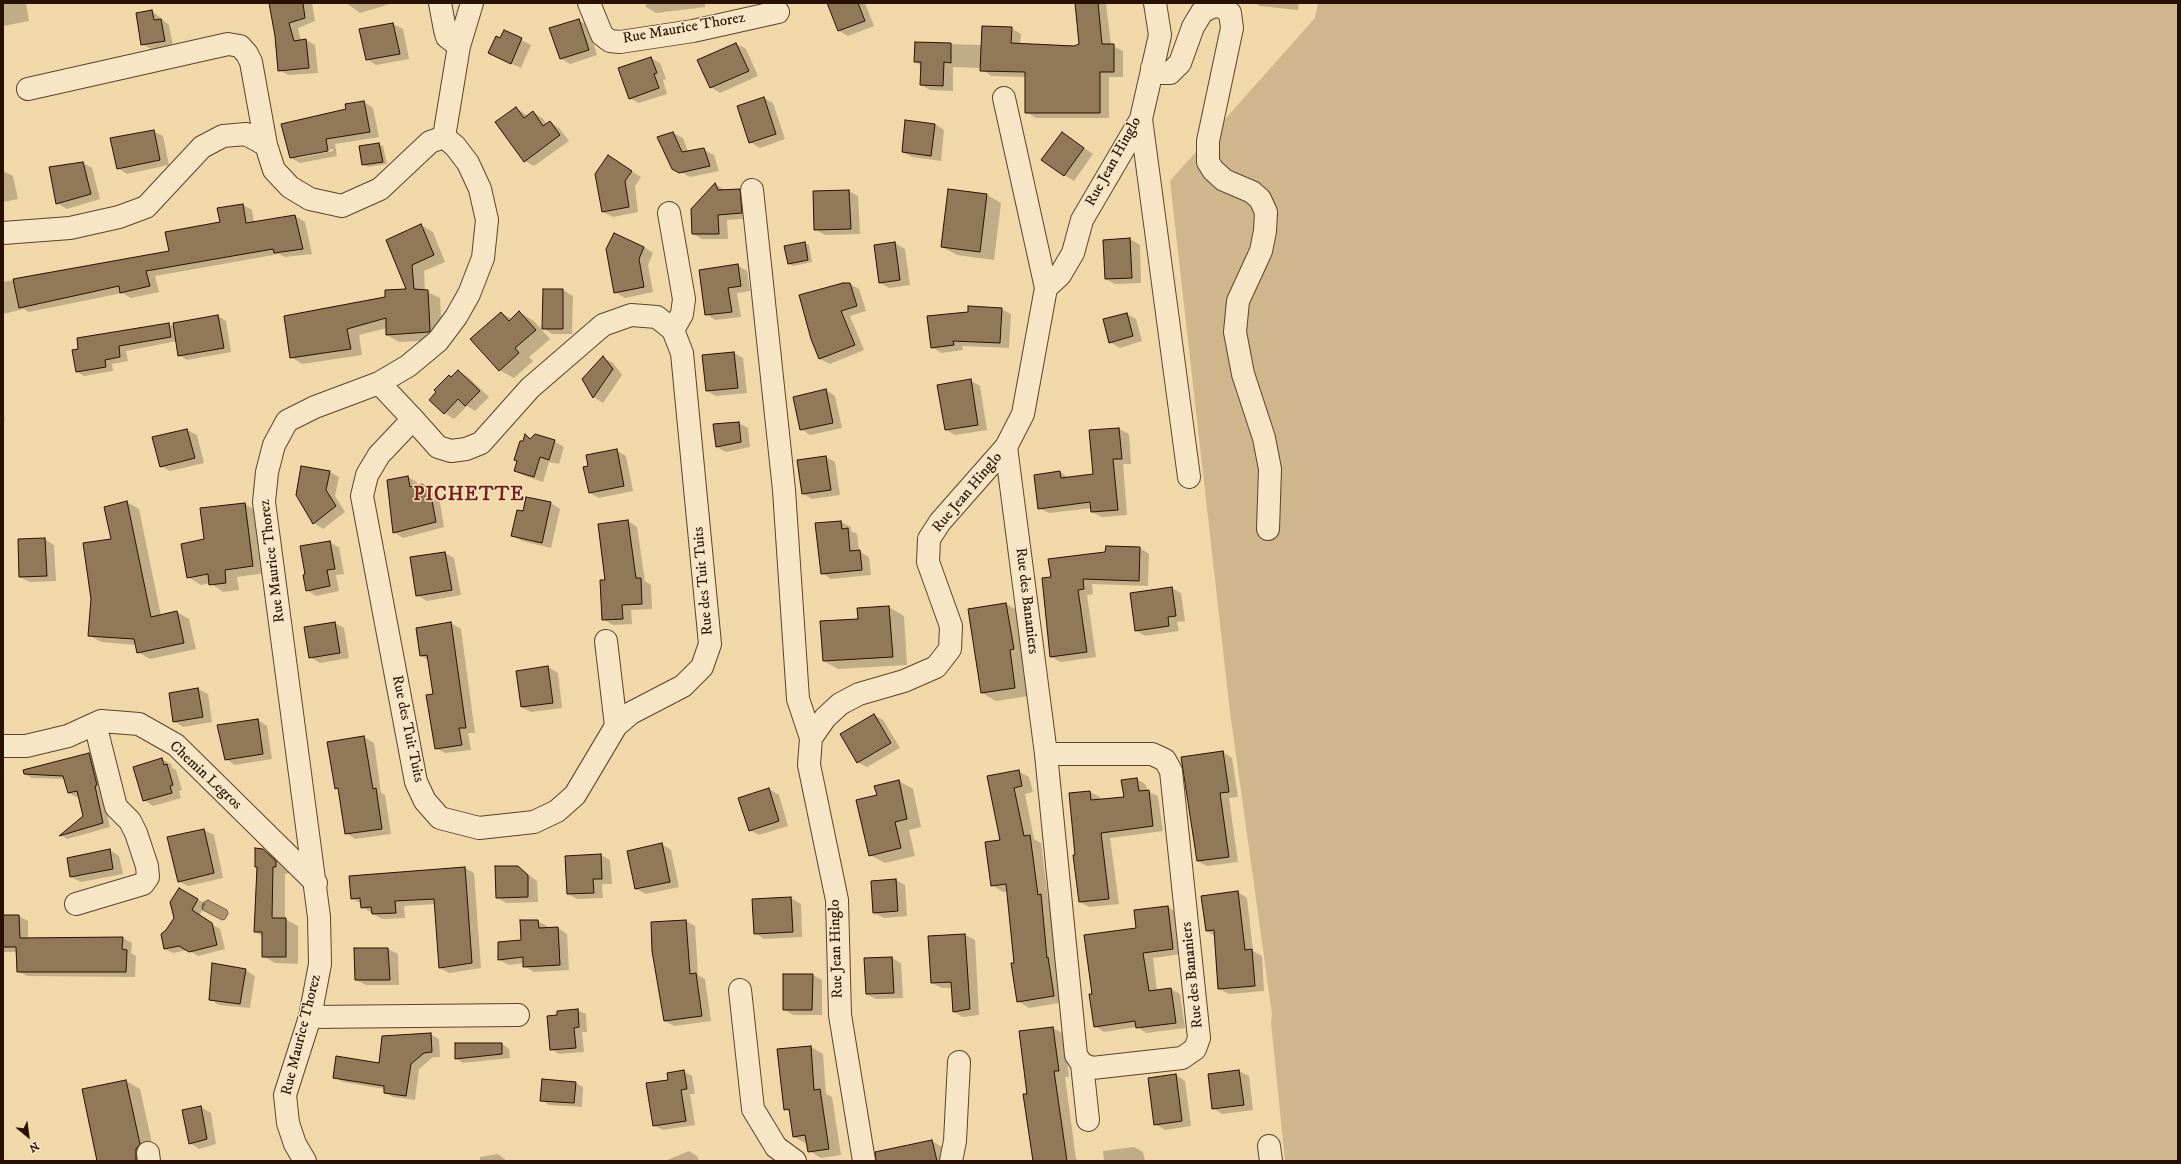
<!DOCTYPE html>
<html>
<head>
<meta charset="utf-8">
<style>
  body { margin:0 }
  #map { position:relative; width:2181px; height:1164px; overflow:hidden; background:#f1d8a8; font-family:"IM FELL DW Pica",serif }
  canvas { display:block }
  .frame { position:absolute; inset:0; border:4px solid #291002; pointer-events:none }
  .north { position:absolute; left:8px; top:1116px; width:40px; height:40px; -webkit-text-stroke:3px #f6e6c6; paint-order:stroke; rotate:151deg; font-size:11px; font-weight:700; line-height:16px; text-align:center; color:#291002 }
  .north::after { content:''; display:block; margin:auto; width:14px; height:18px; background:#291002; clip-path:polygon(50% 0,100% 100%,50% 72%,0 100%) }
</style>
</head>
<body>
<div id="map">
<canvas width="2181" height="1164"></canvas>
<div class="frame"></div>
<div class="north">N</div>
</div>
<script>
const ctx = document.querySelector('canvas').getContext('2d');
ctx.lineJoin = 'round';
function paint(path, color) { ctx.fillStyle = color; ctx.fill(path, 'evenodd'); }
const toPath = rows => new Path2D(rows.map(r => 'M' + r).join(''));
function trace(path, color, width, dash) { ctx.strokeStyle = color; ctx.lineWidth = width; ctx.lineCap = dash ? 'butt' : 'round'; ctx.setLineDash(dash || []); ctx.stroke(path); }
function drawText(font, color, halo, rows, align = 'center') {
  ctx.font = font + ' "IM FELL DW Pica",serif'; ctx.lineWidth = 3; ctx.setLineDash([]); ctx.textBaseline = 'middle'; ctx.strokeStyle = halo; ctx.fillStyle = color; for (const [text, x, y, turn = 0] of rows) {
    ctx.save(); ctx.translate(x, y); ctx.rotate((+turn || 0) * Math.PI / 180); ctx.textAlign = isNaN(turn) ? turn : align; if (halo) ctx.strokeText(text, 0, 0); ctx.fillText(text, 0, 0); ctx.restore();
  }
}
const green = toPath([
  [1318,3,2178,3,2178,1161,1285,1161,1271,1023,1272,1014,1230,712,1170,181,1315,18]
]);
const water = toPath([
  [208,900,227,910,228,914,225,919,222,920,203,910,202,906,204,902,208,900]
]);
const shadow = toPath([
  [3,3,26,3,29,21,3,26],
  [270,3,312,3,315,21,298,28,301,41,306,40,315,45,318,73,288,75,279,70,276,36],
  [346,3,393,3,360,13],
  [646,3,705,3,705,7,656,13,646,7],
  [829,3,865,3,874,26,848,36,839,31],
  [1076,3,1106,3,1111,45,1123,51,1123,77,1109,77,1109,118,1036,118,1026,112,1026,77,991,76,981,68,953,67,953,91,930,90,921,85,922,66,915,62,916,43,982,45,1011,28,1021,34,1020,45,1080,46],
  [1255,3,1299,3,1298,10,1260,6],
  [152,11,169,25,173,46,151,49,142,44],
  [578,20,588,25,597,55,570,64,560,58],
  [393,24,403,29,409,59,376,65,367,59],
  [504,31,531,45,521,68,499,58,500,40],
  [736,44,746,49,758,76,720,93,711,87],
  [651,58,660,63,666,79,663,80,667,94,639,103,629,98],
  [764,98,773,103,785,139,760,148,750,142],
  [364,102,373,108,379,137,335,144,337,156,300,163,291,158,347,110],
  [333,149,333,151,297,158,297,156],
  [516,108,528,116,533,112,542,118,547,124,550,122,559,128,569,141,534,166,525,161],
  [935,124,944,130,941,161,912,157,903,152],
  [153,131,163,136,169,165,127,174,118,168],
  [673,133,683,138,688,152,704,150,714,155,719,171,690,177,673,168],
  [1071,139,1093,154,1074,181,1064,175],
  [378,144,383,146,387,164,368,167,363,164],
  [617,162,641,177,635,186,638,212,613,217,603,212],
  [83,163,92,168,100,199,67,209,57,203],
  [3,171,13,176,18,199,3,202],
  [716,184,725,191,740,190,749,196,751,218,727,220,728,239,702,239,693,234,692,210],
  [849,191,858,196,860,234,825,235,815,229],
  [987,195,1001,203,994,260,957,255,942,247],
  [243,205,252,210,254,223,295,216,305,222,312,254,285,257,279,254,155,276,159,292,131,298,122,293,29,312,24,309,3,314,3,282,170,252,221,223],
  [421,225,433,232,445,262,424,271,425,291,440,298,442,337,439,340,399,342,387,335,387,328,359,335,362,355,302,364,291,357,386,298,407,290,387,241],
  [1130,239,1140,245,1141,283,1115,284,1106,279],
  [805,243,809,245,812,262,793,266,788,263],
  [895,243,905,249,910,285,889,288,880,283,875,246],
  [644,247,653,253,648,265,653,292,625,298,615,292],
  [737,265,747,271,750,291,737,293,741,317,715,320,706,314],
  [850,284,859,289,866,311,850,316,864,350,830,364,820,359,801,296],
  [544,290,563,290,573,296,572,334,552,334,543,328],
  [1001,309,1011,314,1009,348,962,346,963,350,941,353,932,347],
  [501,313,512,319,520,313,534,321,550,339,529,357,533,361,514,378,499,370],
  [1127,314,1136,319,1142,341,1120,348,1110,342],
  [218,316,226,321,231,352,187,360,179,355,177,341,126,351,128,361,112,364,113,371,84,376,76,371,73,351,168,324,175,327],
  [734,353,743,358,747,393,716,396,707,391],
  [603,358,613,363,622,375,603,403,594,397,583,379],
  [458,371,468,377,489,397,475,411,467,406,454,419,445,413,430,400],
  [970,380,980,386,987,430,955,435,946,430],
  [826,390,835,396,842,428,810,435,801,429],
  [3,412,5,420,3,421],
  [739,423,748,428,750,447,726,452,717,447,714,425],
  [1119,429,1129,434,1131,464,1123,464,1127,515,1102,517,1092,512,1092,508,1049,513,1039,508,1060,472,1069,478,1094,475],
  [187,430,197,435,204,463,170,471,161,466],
  [526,436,532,439,554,441,564,447,559,464,549,462,543,482,525,476,515,471],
  [616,450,626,456,633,491,599,498,590,493,590,467],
  [826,457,835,462,840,495,812,499,803,494],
  [302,467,330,472,339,477,335,496,345,512,323,529,314,523,297,495],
  [408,477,417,482,417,486,422,485,439,496,444,527,403,538,394,532],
  [127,502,139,509,161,616,177,612,189,619,196,649,150,659,138,652,136,645,101,642,89,635,112,540],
  [551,503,560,509,551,548,522,541,512,535,523,512],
  [245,504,258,512,266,573,237,577,239,590,223,592,210,583,201,585,188,577,205,540],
  [628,521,637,527,645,581,651,585,652,609,631,610,632,624,613,625,603,619,606,581],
  [841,522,851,527,851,531,857,534,859,551,869,557,871,575,831,579,822,573],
  [45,539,54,545,56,581,30,582,20,577],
  [329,542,339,547,344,574,336,575,339,591,316,596,307,590,307,574],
  [1140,548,1149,554,1148,586,1092,584,1093,594,1087,595,1096,657,1061,662,1051,657,1052,578],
  [445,553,454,558,461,595,427,601,417,595],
  [1172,588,1181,593,1185,621,1177,622,1179,631,1145,636,1136,630],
  [1006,604,1021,612,1029,696,996,701,982,693,969,610],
  [889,607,904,616,907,665,838,669,824,661,859,620,858,609],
  [335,623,344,628,349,658,320,663,310,657],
  [451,623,461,629,475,733,468,733,471,750,445,753,436,748,435,695,428,660,421,656,417,629],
  [548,667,558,673,562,708,531,712,521,707],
  [198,689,208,694,212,722,183,727,174,721,170,694],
  [874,715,883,720,900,748,867,767,857,762],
  [258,720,267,726,272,759,235,765,226,759],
  [364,737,374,743,381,793,385,795,391,834,355,839,346,833,340,790,336,788],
  [1223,752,1232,758,1238,797,1229,798,1238,862,1207,866,1197,861],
  [89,754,96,758,110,827,67,839,61,835,84,816,79,796,76,797,69,793,65,779,32,778,25,774],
  [162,759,171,764,172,768,176,770,182,790,179,791,181,798,153,806,144,800],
  [1018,771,1029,777,1033,792,1025,794,1034,839,1041,843,1048,899,1052,902,1065,1002,1029,1008,1018,1001,1008,891,1003,892,992,885,1001,840,988,777],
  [1137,779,1146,785,1147,791,1158,796,1163,831,1110,838,1119,904,1089,907,1080,902,1070,794,1090,792,1100,797,1100,800,1125,798],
  [899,781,913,789,921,827,909,830,915,856,885,863,870,855,878,796],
  [769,789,779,795,788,826,759,835,750,830],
  [204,830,214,835,223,878,188,886,178,881,169,838],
  [662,844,671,850,679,887,646,894,636,889],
  [110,850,119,856,123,874,81,882,71,877],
  [263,850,276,857,289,870,289,873,285,874,285,919,298,926,298,964,275,963,263,956,263,936,255,932,258,867],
  [601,855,610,860,612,884,602,884,603,898,577,899,567,893],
  [518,867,537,881,538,902,507,903,497,898],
  [465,868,474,873,481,968,449,973,440,968,436,904,404,906,405,918,382,919,362,907,361,904,352,898],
  [896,880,905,885,907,916,884,918,874,913],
  [179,889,206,904,199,916,220,929,225,949,198,956,188,950,173,953,165,949,167,930,175,918],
  [1238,892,1247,898,1253,951,1262,956,1264,991,1229,994,1219,989,1215,936,1207,931],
  [791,898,801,904,802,937,764,939,755,933,753,900],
  [1168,907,1177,913,1182,954,1153,958,1157,991,1171,989,1180,994,1185,1028,1146,1033,1137,1027,1104,1032,1095,1026,1093,995,1137,928],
  [3,916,19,916,28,921,28,939,123,938,132,943,131,953,136,956,135,977,27,976,18,971,17,952,3,952],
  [537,921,547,926,547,929,558,928,567,934,569,970,534,972,524,966,524,963,509,965,499,960,523,941],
  [686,921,695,926,698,975,705,979,711,1021,674,1026,665,1021],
  [965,935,975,940,979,1015,963,1017,954,1012,952,988,942,988,932,983,929,937],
  [388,949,398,954,399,985,366,985,356,980],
  [892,958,901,963,903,998,876,999,866,994],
  [245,970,255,976,250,1008,219,1005,210,999],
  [813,975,822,980,822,1015,793,1015,784,1009],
  [577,1010,586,1014,587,1032,582,1032,584,1052,559,1054,551,1049],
  [1053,1028,1064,1034,1069,1077,1065,1077,1076,1159,1080,1161,1026,1161,1033,1160,1028,1095],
  [430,1034,439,1039,440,1057,433,1057,419,1069,415,1100,393,1097,385,1092,385,1089,343,1082,334,1077,380,1064],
  [502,1044,509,1049,510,1058,463,1063,456,1058],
  [811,1047,823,1054,826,1094,832,1097,841,1155,821,1158,809,1151,807,1144,794,1137,790,1112,785,1109],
  [683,1071,692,1076,695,1094,690,1094,695,1125,663,1130,654,1125,669,1081],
  [1239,1071,1249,1076,1253,1110,1222,1114,1213,1108,1209,1075],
  [1176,1075,1185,1081,1191,1126,1165,1130,1155,1124],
  [126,1081,140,1089,154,1152,150,1161,98,1161],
  [575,1083,583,1087,582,1107,549,1105,541,1100],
  [201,1107,211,1113,216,1144,199,1149,190,1143],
  [932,1141,942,1147,945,1161,895,1161],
  [1134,1147,1143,1152,1145,1161,1104,1161,1103,1151],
  [689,1151,697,1156,699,1161,665,1161],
  [498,1154,507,1161,480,1161,480,1157]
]);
const building = toPath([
  [269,3,303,3,305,18,289,23,294,41,306,39,309,68,278,71,275,36,269,3],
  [827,3,858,3,865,21,838,31,827,3],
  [1075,3,1098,3,1102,44,1114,44,1114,72,1100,72,1100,113,1025,113,1025,72,980,71,982,26,1012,27,1011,43,1074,46,1079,44,1075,3],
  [152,10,154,20,161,19,165,41,141,45,136,13,152,10],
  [579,19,589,50,560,59,549,28,579,19],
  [393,23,400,54,366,60,359,29,393,23],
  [504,30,522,38,511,64,488,53,496,36,500,38,504,30],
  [915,42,951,43,951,63,944,62,943,86,920,85,921,62,914,62,915,42],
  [736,43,749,71,710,88,697,60,736,43],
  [651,57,657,73,654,74,659,88,629,99,618,68,651,57],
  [764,97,776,134,749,143,737,106,764,97],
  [364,101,370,132,326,139,328,151,290,158,281,124,346,109,345,104,364,101],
  [516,107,524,118,533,111,543,126,550,121,560,135,524,162,495,122,516,107],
  [905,120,935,124,931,156,902,152,905,120],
  [154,130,160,160,117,169,110,138,154,130],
  [673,132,682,152,704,148,710,166,679,173,672,169,657,137,673,132],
  [1062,132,1084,148,1064,176,1041,160,1062,132],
  [379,143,383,162,362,165,359,146,379,143],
  [608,155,632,171,625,181,629,207,602,212,595,174,608,155],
  [83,162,91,194,56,204,49,167,83,162],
  [715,183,718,190,740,189,742,213,718,215,719,234,692,234,691,209,715,183],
  [948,189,987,194,980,252,941,247,948,189],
  [849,190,851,229,814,230,813,191,849,190],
  [243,204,246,223,295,215,303,249,274,253,273,249,146,271,150,286,120,293,119,286,19,308,13,279,169,251,165,232,220,222,217,208,243,204],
  [421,224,434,255,412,265,414,289,428,290,430,330,429,332,386,335,386,318,347,329,351,349,290,358,284,316,385,297,385,290,406,289,386,240,421,224],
  [614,233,644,247,639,259,644,287,614,293,606,249,614,233],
  [1130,238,1132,278,1105,279,1103,240,1130,238],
  [805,242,808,260,788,264,784,246,805,242],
  [895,242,900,280,879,283,874,245,895,242],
  [738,264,741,286,728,288,732,312,705,315,699,270,738,264],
  [843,283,850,283,857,306,841,311,855,345,819,359,811,339,799,295,843,283],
  [543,289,563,289,563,329,542,329,543,289],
  [968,306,1002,308,1000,343,953,341,954,345,931,348,927,316,968,312,968,306],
  [519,311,536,330,515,348,519,353,499,371,470,339,501,312,509,321,519,311],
  [1127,313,1133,336,1109,343,1103,319,1127,313],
  [218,315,224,348,178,356,173,323,218,315],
  [169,323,171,337,119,346,120,357,105,360,106,367,76,372,72,350,78,349,77,338,169,323],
  [734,352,738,388,706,391,702,355,734,352],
  [603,356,613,369,593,398,582,379,603,356],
  [458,370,480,391,465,406,458,399,444,414,429,400,436,392,434,390,449,375,451,377,458,370],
  [971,379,978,425,945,430,937,385,971,379],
  [826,389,833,423,800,430,793,397,826,389],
  [739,422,741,442,716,447,713,424,739,422],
  [1119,428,1122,459,1113,459,1118,510,1091,512,1090,502,1038,509,1034,475,1060,471,1061,478,1093,474,1089,430,1119,428],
  [187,429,195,458,160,467,152,437,187,429],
  [525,434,530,439,535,434,555,440,549,460,540,457,534,477,514,471,517,461,514,460,520,441,523,441,525,434],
  [617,449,624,486,589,493,583,467,588,466,586,455,617,449],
  [826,456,831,490,802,494,797,460,826,456],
  [301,466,330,471,326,490,336,506,313,524,296,495,301,466],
  [408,476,410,487,422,484,430,490,436,522,393,533,387,480,408,476],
  [526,497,551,502,542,543,511,536,517,510,523,511,526,497],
  [127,501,151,617,177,611,184,643,137,653,134,639,88,636,91,599,83,543,111,539,104,507,127,501],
  [245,503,253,566,225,570,226,583,209,585,208,574,187,578,181,544,204,539,200,508,245,503],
  [628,520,636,578,641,578,642,604,622,605,623,619,602,620,600,580,605,580,598,524,628,520],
  [841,521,842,529,848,528,850,551,860,550,862,570,821,574,815,523,841,521],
  [45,538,47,576,19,577,18,539,45,538],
  [330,541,335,569,327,570,330,586,306,591,303,575,305,574,300,546,330,541],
  [1106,546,1140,547,1139,581,1083,579,1084,589,1078,590,1087,652,1050,657,1042,578,1051,577,1048,559,1105,552,1106,546],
  [445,552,452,590,416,596,410,557,445,552],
  [1172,587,1176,616,1168,617,1169,626,1135,631,1130,593,1172,587],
  [1006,603,1014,649,1010,650,1015,688,981,693,968,609,1006,603],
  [889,606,893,657,823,661,820,621,858,619,857,608,889,606],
  [335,622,340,653,309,658,304,627,335,622],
  [451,622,466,728,459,728,462,745,435,749,426,695,433,694,427,655,420,656,416,628,451,622],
  [548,666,553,703,521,707,516,671,548,666],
  [198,688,203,717,173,722,169,693,198,688],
  [874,714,891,743,857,763,840,734,874,714],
  [258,719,263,754,225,760,217,725,258,719],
  [364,736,373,789,376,788,382,829,345,834,338,788,335,789,327,742,364,736],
  [1223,751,1229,792,1220,793,1229,857,1197,861,1181,757,1223,751],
  [89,753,97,785,95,786,103,823,59,836,83,816,77,791,68,793,63,776,24,774,23,770,89,753],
  [162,758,164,765,167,764,173,785,170,786,172,793,143,801,133,767,162,758],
  [1019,770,1022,786,1014,788,1024,836,1030,835,1038,895,1041,894,1047,958,1048,957,1054,996,1017,1002,1011,963,1014,963,1006,884,991,886,985,842,1000,840,987,776,1019,770],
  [1137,778,1139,791,1149,790,1153,826,1101,833,1109,899,1079,902,1073,855,1075,855,1069,793,1090,791,1091,800,1124,797,1121,780,1137,778],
  [899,780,907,819,895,822,901,848,869,856,856,800,877,795,874,786,899,780],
  [769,788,779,821,749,831,738,798,769,788],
  [204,829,214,873,178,882,167,837,204,829],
  [662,843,670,882,635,889,627,851,662,843],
  [255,848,263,849,276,861,276,867,273,867,272,918,286,918,286,957,262,957,262,932,254,932,257,867,255,867,255,848],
  [110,849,113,869,70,877,67,858,110,849],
  [601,854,602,879,593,879,594,893,567,894,565,856,601,854],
  [495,866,518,866,528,875,528,897,496,898,495,866],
  [465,867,472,963,439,968,434,899,395,901,396,913,372,914,371,907,361,908,360,898,351,899,349,876,465,867],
  [896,879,898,911,873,913,871,881,896,879],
  [179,888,198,899,192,910,212,923,217,945,189,952,179,946,164,949,161,934,166,930,174,918,170,902,179,888],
  [1238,891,1245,950,1252,949,1255,986,1218,989,1214,930,1206,931,1201,896,1238,891],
  [791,897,793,932,754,934,752,899,791,897],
  [1168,906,1173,949,1143,953,1149,991,1171,988,1176,1023,1136,1028,1135,1021,1094,1027,1089,994,1092,994,1084,935,1136,928,1134,910,1168,906],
  [3,915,19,915,20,938,123,937,122,949,127,950,126,972,17,972,16,947,3,947,3,915],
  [520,920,538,920,539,928,558,927,560,965,523,967,523,957,498,960,498,942,521,940,520,920],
  [686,920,690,974,696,973,702,1016,664,1021,652,951,651,922,686,920],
  [965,934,970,1009,953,1012,951,982,931,983,928,936,965,934],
  [354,948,388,948,390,980,355,980,354,948],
  [892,957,894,993,866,994,864,958,892,957],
  [212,963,246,969,240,1004,209,1000,212,963],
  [783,974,813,974,812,1010,783,1010,783,974],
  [578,1009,579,1027,574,1028,576,1048,550,1050,547,1016,557,1015,557,1011,578,1009],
  [1053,1027,1059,1071,1054,1071,1067,1161,1033,1161,1023,1094,1027,1094,1019,1031,1053,1027],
  [431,1033,432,1052,424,1053,411,1064,406,1096,384,1093,384,1086,333,1078,336,1056,379,1063,382,1036,431,1033],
  [455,1043,502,1043,502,1054,455,1059,455,1043],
  [811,1046,814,1090,820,1089,829,1149,808,1152,805,1135,793,1137,789,1109,784,1110,777,1049,811,1046],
  [684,1070,687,1089,681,1090,686,1121,653,1126,646,1083,668,1080,667,1073,684,1070],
  [1239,1070,1244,1105,1212,1109,1208,1074,1239,1070],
  [1176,1074,1182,1121,1154,1125,1148,1078,1176,1074],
  [542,1079,576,1082,574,1103,540,1101,542,1079],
  [126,1080,140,1144,136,1149,136,1161,97,1161,82,1089,126,1080],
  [201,1106,207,1139,189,1144,182,1110,201,1106],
  [932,1140,937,1161,876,1161,875,1152,932,1140]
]);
const minor = toPath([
  [440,3,445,30,447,37,459,46],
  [589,3,602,35,610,41,620,42,693,31,778,12],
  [1152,68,1159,73,1170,73,1180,63,1193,27,1202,12,1214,6,1222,7,1230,13,1232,28,1208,141,1208,162,1213,170,1224,180,1252,192,1260,199,1266,212,1265,231,1261,251,1238,301,1235,332,1243,374,1264,438,1270,469,1268,529],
  [28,89,228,44,240,46,247,54,251,62,266,145],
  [1004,98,1046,288],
  [1141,119,1189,477],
  [444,137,459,46,472,3],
  [752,190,784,490,798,699,811,738],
  [669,213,684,299,682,314,673,330],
  [3,233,70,228,119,217,146,207,202,147,223,136,246,134,266,145,274,170,290,187,310,199,342,206,380,189,430,142,444,137],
  [379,383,413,419,438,447,451,451,466,449,481,443,530,388,603,325,631,315,657,317,673,330,682,353,710,644,702,667,683,686,631,713,616,726,575,795,557,811,534,822,479,828,440,818,425,801,416,782,362,496,367,475,379,455,413,419],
  [1006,447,1046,754,1076,1055,1082,1064,1092,1068,1182,1058,1195,1049,1199,1038,1171,771,1165,760,1152,754,1046,754],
  [606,641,616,726],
  [3,746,26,746,68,736,101,721,139,724,176,745,316,883],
  [76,904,143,884,148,877,147,866,136,833,130,821,116,807,95,724],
  [740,990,753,1109,776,1147,795,1161],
  [310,1017,518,1015],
  [1082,1064,1088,1120],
  [1269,1146,1271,1161],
  [148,1153,149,1161],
  [305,1161,295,1144,288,1123,285,1095,310,1017,320,964,319,917,264,502,267,472,274,445,287,421,315,407,379,383,408,366,438,341,456,317,469,294,483,258,487,220,480,189,468,163,455,146,444,137],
  [864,1161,840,1015,837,900,809,765,811,738,825,718,840,704,859,694,904,681,936,667,950,649,951,626,928,562,929,539,940,522,1006,447,1023,414,1046,288,1060,275,1073,253,1082,220,1141,119,1160,35,1155,3],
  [951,1161,955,1141,959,1062]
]);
const streetNames = [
  ["Rue Maurice Thorez",684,29,-10],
  ["Rue Jean Hinglo",1114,162,-61],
  ["Rue Jean Hinglo",968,493,-50],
  ["Rue Maurice Thorez",273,561,-97],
  ["Rue des Tuit Tuits",704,581,-95],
  ["Rue des Bananiers",1026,601,83],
  ["Rue des Tuit Tuits",407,729,78],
  ["Chemin Legros",205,776,43],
  ["Rue Jean Hinglo",837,949,-92],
  ["Rue des Bananiers",1193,975,-96],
  ["Rue Maurice Thorez",302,1035,-76]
];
const districtNames = [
  ["PICHETTE",469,496]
];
paint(green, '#cfb68c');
paint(water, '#ad9470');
trace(water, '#785f44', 1);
paint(shadow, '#0003');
paint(building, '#917858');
trace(building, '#291002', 1);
trace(minor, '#5b422c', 24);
trace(minor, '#f6e6c6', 22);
drawText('15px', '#291002', '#f6e6c6', streetNames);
ctx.letterSpacing = '1px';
drawText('bold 19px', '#7a1f14', '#f6e6c6', districtNames);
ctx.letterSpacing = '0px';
</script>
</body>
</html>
